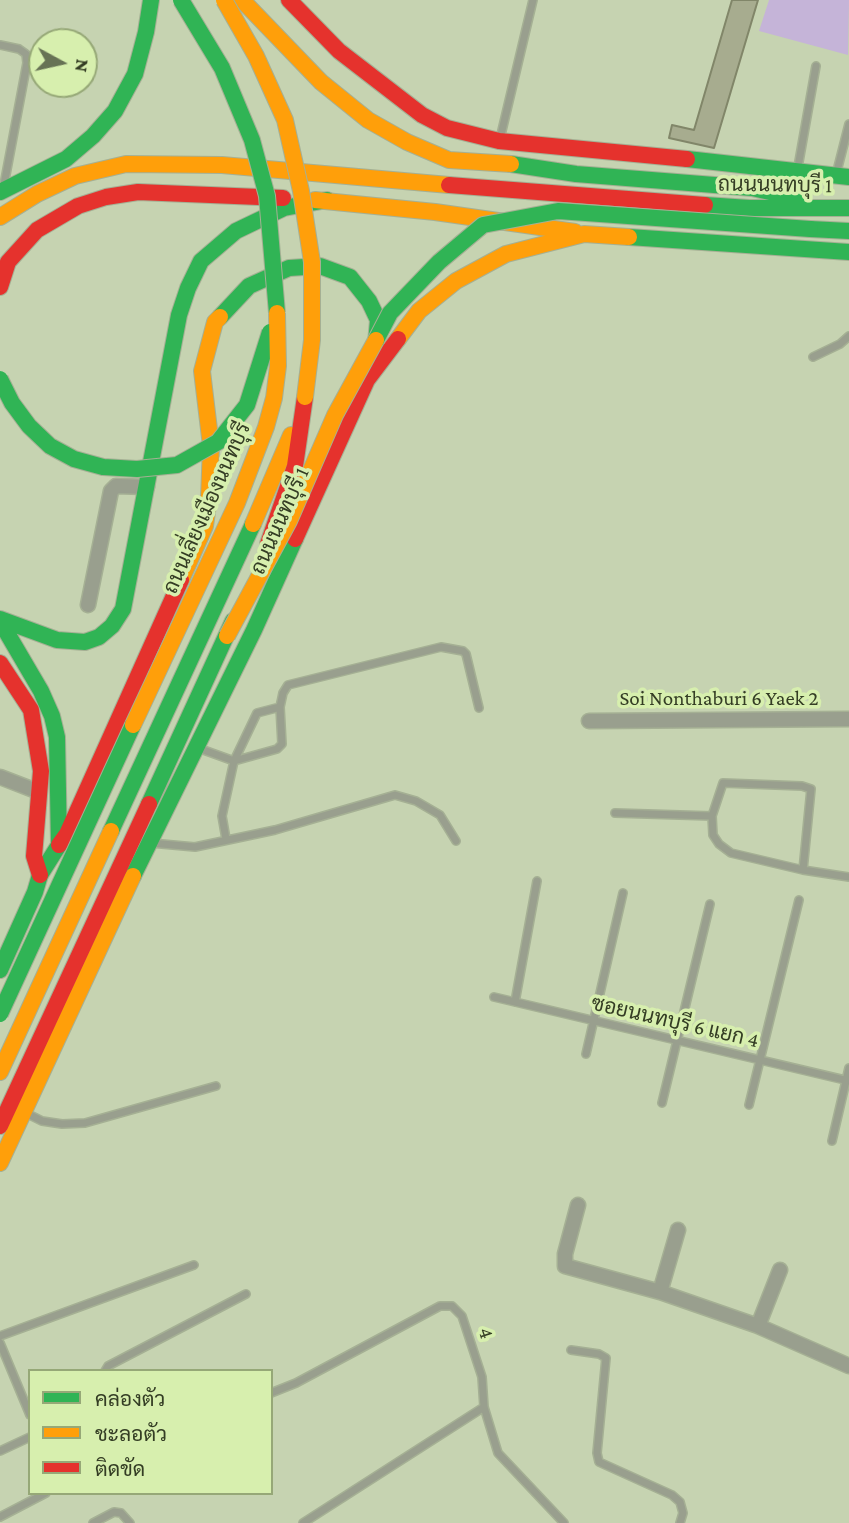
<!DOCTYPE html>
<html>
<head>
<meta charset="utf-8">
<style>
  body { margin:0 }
  #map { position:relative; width:849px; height:1523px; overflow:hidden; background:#c6d3b1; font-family:"Crimson Pro",Sarabun,serif }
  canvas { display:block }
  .legend { position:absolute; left:28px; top:1369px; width:245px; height:126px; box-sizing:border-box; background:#d7efae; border:2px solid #96a877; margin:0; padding:9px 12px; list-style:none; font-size:21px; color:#343d24 }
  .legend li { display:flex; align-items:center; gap:14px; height:35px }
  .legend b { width:35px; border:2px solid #96a877 }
  .north { position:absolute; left:28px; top:28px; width:70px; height:70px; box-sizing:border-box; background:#d7efae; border:2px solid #96a877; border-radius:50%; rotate:98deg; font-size:19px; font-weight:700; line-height:28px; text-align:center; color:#343d24 }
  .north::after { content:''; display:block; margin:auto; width:24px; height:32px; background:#677255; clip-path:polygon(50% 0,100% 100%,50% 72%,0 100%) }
</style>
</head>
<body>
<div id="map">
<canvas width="849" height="1523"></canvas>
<ul class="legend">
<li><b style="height:9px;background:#30b455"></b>คล่องตัว</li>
<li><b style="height:9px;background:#ff9f0a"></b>ชะลอตัว</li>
<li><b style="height:9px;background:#e5322d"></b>ติดขัด</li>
</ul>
<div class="north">N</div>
</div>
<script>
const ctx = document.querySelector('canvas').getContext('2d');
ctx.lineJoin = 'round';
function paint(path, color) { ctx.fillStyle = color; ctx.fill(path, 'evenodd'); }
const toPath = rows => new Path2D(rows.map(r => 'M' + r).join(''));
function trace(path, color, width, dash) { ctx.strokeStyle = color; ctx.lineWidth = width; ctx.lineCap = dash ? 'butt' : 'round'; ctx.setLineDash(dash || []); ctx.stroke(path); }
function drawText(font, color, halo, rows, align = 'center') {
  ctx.font = font + ' "Crimson Pro",Sarabun,serif'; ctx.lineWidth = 7; ctx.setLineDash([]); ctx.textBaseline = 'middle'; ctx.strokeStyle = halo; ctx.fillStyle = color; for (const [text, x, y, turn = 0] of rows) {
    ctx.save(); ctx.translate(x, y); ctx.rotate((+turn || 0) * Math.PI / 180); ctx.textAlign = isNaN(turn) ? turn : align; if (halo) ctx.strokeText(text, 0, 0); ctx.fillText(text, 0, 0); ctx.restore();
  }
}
const green = toPath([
  [769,0,849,0,848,55,759,31]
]);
const building = toPath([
  [732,0,758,0,714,148,669,138,672,125,694,130,732,0]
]);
const lane = toPath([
  [0,45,19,49,26,54,27,63,4,185],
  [500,139,533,0],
  [798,167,816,66],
  [836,175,849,124],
  [813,357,840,344,849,336],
  [198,748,234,761,277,749,282,744,280,707,283,693,288,685,441,647,463,651,466,654,479,708],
  [615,813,712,816],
  [226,839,222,816,234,761,257,713,280,707],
  [151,843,195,847,275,830,395,795,416,801,440,815,456,841],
  [803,870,811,789,802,786,723,783,712,816,713,835,719,844,731,853,803,870,849,877],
  [494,997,849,1081],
  [515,1002,537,881],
  [586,1054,623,893],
  [662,1103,710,904],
  [749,1105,799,900],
  [24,1112,42,1121,62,1124,85,1123,216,1086],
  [832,1141,849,1068],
  [0,1336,194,1265],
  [0,1343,30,1415],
  [571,1350,599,1354,606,1358,597,1453,599,1462,672,1495,680,1502,683,1513,680,1523],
  [105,1371,108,1366,246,1294],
  [271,1393,296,1383,440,1306,452,1306,462,1316,482,1377,484,1407,498,1453,564,1523],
  [0,1451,30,1437],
  [0,1517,46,1493],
  [93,1523,114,1512,121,1513,130,1523],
  [303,1523,484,1407]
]);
const street = toPath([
  [88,605,111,491,116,486,147,487],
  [589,721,849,719],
  [0,777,39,792],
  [578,1205,565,1254,565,1266,660,1292,758,1326,849,1366],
  [660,1292,678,1230],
  [758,1326,780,1270]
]);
const fast = toPath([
  [687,159,849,177],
  [511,164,576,174,752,188,801,199],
  [0,192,66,159,93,136,115,111,135,74,146,32,151,0],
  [705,205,749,208,849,208],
  [810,229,849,231],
  [629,237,849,252],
  [220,317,249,286,289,268,320,266,350,277,369,301,378,320,376,343],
  [0,619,57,640,85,642,99,637,112,626,123,609,179,315,188,288,201,261,236,231,284,208,327,200],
  [0,621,41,691,52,716,57,737,59,845,40,875,35,892,0,970],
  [149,804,233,621],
  [111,831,253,524],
  [133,876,254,630,295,539]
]);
const slow = toPath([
  [242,0,321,82,368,120,407,142,449,160,511,164],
  [315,200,435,212,575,232],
  [0,217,37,194,75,176,126,164,222,165,449,185],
  [398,339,419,311,456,281,506,254,584,234,629,237],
  [253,524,291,435],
  [181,580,205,526,209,498,211,446,202,371,215,322,220,317],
  [0,1072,111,831],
  [0,1163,133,876]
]);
const jam = toPath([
  [289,0,339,51,422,115,447,128,499,141,687,159],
  [449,185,705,205],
  [0,287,8,262,37,230,78,206,106,197,138,192,283,198],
  [295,539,367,380,398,339],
  [268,544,295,466,305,397],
  [0,663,31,710,41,771,34,856,40,875],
  [59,845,67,834,181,580],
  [0,1126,149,804]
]);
const fastBridge = toPath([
  [181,0,222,68,252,140,267,196,277,313],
  [376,340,390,313,439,262,483,225,558,211,810,229],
  [0,379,12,403,29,426,50,446,74,459,103,467,137,469,177,465,218,442,247,405,270,332],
  [0,1014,133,725]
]);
const slowBridge = toPath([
  [224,0,256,56,285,120,301,191,312,262,312,340,305,397],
  [227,636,289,521,335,415,376,340],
  [133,725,237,503,266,427,274,398,278,366,277,313]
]);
const streetNames = [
  ["ถนนนนทบุรี 1",775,185,1],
  ["ถนนเลี่ยงเมืองนนทบุรี",207,508,-66],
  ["ถนนนนทบุรี 1",280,521,-66],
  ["Soi Nonthaburi 6 Yaek 2",719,699],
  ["ซอยนนทบุรี 6 แยก 4",675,1022,13],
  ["4",486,1333,72]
];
paint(green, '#c5b4d8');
paint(building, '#a7ac8f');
trace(building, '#818669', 2);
trace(lane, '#a5b094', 10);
trace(street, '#a5b094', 17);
trace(fast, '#a5b094', 18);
trace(slow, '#a5b094', 18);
trace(jam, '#a5b094', 18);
trace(lane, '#999f8e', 7);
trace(street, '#999f8e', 14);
trace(fast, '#30b455', 16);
trace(slow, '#ff9f0a', 16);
trace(jam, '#e5322d', 16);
trace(fastBridge, '#a5b094', 18, []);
trace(slowBridge, '#a5b094', 18, []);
trace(fastBridge, '#30b455', 16);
trace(slowBridge, '#ff9f0a', 16);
drawText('21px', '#343d24', '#d7efae', streetNames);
</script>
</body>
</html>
